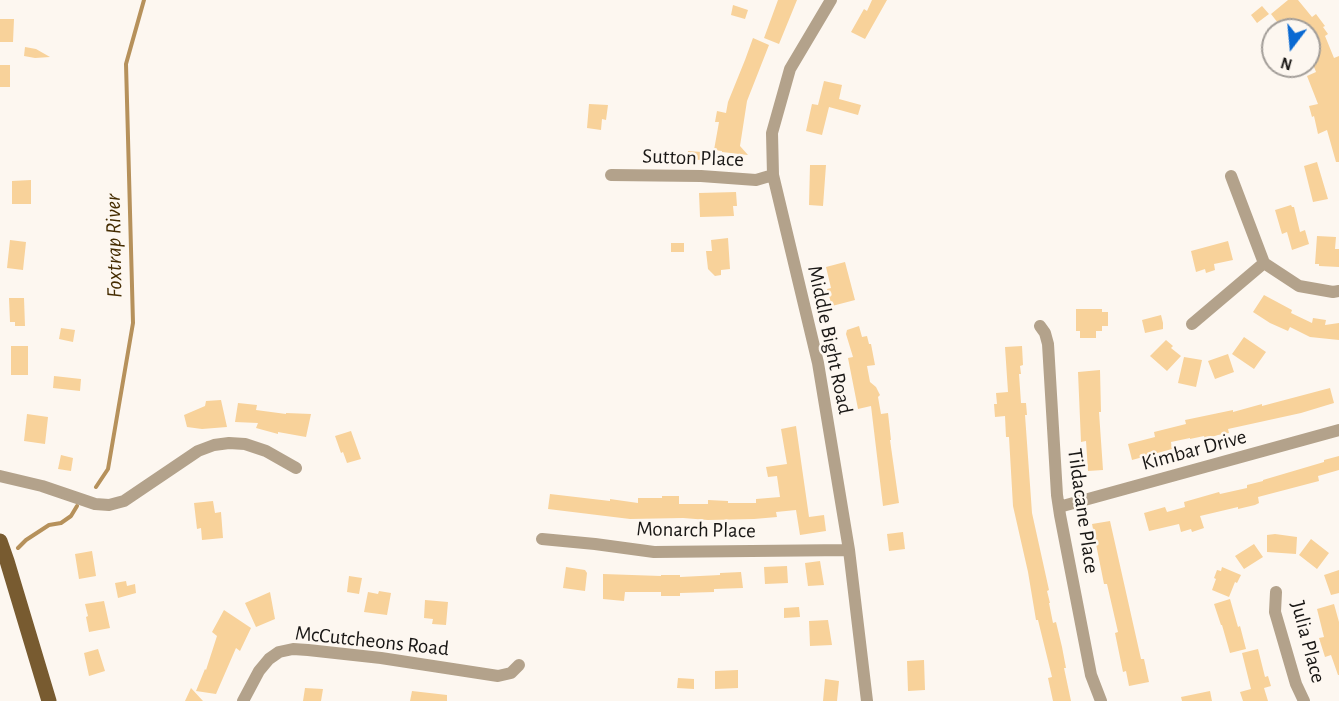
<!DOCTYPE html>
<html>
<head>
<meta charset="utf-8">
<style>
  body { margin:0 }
  #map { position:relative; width:1339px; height:701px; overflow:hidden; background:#fdf7f0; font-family:"Alegreya Sans",sans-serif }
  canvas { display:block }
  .north { position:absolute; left:1261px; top:18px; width:60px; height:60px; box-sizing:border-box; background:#fdf7f0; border:2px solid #a29d98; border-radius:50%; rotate:196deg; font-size:16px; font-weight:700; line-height:24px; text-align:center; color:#191715 }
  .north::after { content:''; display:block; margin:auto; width:21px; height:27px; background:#0a69d2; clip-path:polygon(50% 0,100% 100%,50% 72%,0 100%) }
</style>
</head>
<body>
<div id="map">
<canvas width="1339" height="701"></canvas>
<div class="north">N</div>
</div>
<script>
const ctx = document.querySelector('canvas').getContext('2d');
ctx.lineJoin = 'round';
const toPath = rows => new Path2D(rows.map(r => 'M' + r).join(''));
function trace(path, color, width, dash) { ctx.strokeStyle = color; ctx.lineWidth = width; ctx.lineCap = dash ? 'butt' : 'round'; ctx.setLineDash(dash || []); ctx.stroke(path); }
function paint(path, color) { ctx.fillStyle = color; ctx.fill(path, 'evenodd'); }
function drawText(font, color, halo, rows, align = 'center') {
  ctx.font = font + ' "Alegreya Sans",sans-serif'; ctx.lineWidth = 5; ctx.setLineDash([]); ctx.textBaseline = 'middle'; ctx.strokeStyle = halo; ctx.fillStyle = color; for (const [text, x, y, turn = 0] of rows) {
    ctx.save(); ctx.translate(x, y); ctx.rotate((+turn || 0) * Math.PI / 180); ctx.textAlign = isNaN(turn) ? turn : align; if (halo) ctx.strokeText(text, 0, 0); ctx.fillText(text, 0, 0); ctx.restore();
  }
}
const stream = toPath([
  [96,487,108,469,133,323,126,64,144,0],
  [18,548,26,540,49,525,61,523,71,516,77,506]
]);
const building = toPath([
  [778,0,797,0,779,44,764,38],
  [872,0,887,0,865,39,851,32,864,9,867,11],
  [1288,0,1298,0,1312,17,1316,14,1325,26,1323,27,1328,34,1325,36,1334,58,1339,56,1339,162,1336,162,1327,130,1318,134,1314,116,1312,117,1309,106,1318,104,1307,76,1316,72,1309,54,1309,30,1295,30,1289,22,1286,25,1282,19,1278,23,1271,14],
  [733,5,748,10,745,19,731,15],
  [1262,6,1269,14,1257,23,1251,15],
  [0,19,14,19,13,42,0,42],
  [753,38,769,45,747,101,740,146,748,155,722,152,722,151,714,150,719,122,715,122,717,111,726,113,728,102,745,60],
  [25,47,36,49,50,57,35,58,24,56],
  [0,65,10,65,10,87,0,87],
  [824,81,842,85,839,99,861,105,858,115,829,107,822,135,806,131,812,104,818,105],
  [589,104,608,105,606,120,602,119,601,130,587,128],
  [688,151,702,152,701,160,688,159],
  [1317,162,1328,199,1313,202,1304,166],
  [810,165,826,165,823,206,809,205],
  [31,180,31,204,12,204,12,181],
  [736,192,737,206,733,206,734,216,700,217,699,193],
  [1291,205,1292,207,1294,207,1300,232,1305,230,1309,244,1292,250,1287,232,1282,234,1275,210],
  [1317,236,1336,237,1335,249,1339,249,1339,267,1319,266,1319,264,1315,264],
  [728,238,730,269,721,270,721,275,715,276,708,269,706,251,712,251,711,240],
  [10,240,26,242,23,270,7,268],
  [1228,241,1233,260,1214,264,1215,270,1206,273,1205,269,1196,272,1191,251],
  [671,243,684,243,684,252,671,252],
  [845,262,855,300,832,306,827,289,831,288,826,267],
  [1264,295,1292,310,1291,313,1312,323,1313,318,1326,320,1325,325,1339,323,1339,340,1310,337,1290,327,1288,331,1270,323,1253,312],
  [9,298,24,298,25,326,15,326,15,322,10,322],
  [1076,309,1102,309,1102,312,1108,312,1108,326,1102,326,1102,331,1096,331,1096,338,1080,338,1080,331,1076,331],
  [1161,315,1163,323,1163,329,1145,333,1142,320],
  [859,326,862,337,867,336,869,344,871,344,875,365,867,366,870,382,876,387,880,395,878,397,881,414,888,413,891,440,890,440,899,503,883,506,871,406,858,409,848,358,853,357,846,334,847,330],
  [61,328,75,330,73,342,59,339],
  [1244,337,1266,352,1254,369,1232,354],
  [1166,340,1173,346,1171,348,1181,356,1167,371,1150,356],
  [11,346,28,346,28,375,11,375],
  [1022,346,1023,365,1020,366,1021,374,1019,374,1021,403,1026,403,1027,415,1025,415,1032,513,1049,590,1047,591,1050,603,1049,603,1053,623,1056,622,1062,647,1066,668,1064,668,1071,701,1053,701,1048,678,1052,677,1038,620,1036,620,1028,572,1013,506,1009,437,1006,437,1005,416,995,417,994,404,997,404,996,393,1008,392,1005,347],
  [1228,354,1234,372,1215,379,1208,361],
  [1184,357,1202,360,1196,387,1178,383],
  [1100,370,1101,412,1099,412,1103,470,1088,471,1086,441,1081,442,1078,372],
  [54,376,81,379,80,391,53,388],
  [1330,388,1334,403,1301,413,1228,429,1229,433,1218,435,1205,439,1204,436,1190,439,1190,438,1171,442,1172,449,1132,460,1128,444,1155,437,1154,432,1186,424,1185,420,1233,410,1233,412,1262,404,1262,406],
  [221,400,227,427,202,429,187,427,184,415,205,406,206,401],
  [238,403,257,405,256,410,286,414,286,413,311,414,306,437,278,432,278,434,256,428,258,423,235,422],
  [27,414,48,417,45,444,24,441],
  [796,426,809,517,824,515,826,531,800,535,796,510,776,512,777,517,754,519,708,520,683,518,630,519,548,509,550,494,610,501,610,499,638,503,638,498,662,498,662,496,679,496,679,504,708,504,708,500,728,501,728,503,756,503,756,499,780,497,777,476,768,477,766,467,787,464,781,429],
  [351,431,361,459,347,463,343,452,341,453,335,436],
  [61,455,73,458,71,471,58,469],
  [1339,456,1339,470,1318,476,1319,481,1258,497,1259,503,1255,505,1238,509,1238,507,1200,516,1204,528,1192,532,1191,529,1181,532,1179,524,1149,531,1144,513,1165,507,1167,512,1185,507,1184,502,1219,492,1220,494,1247,488,1247,485,1263,481,1263,480,1324,462,1324,460],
  [213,501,215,513,221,512,223,538,202,540,201,528,197,529,194,503],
  [1110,521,1141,659,1144,659,1149,682,1129,686,1126,671,1123,672,1115,633,1118,632,1107,584,1104,584,1092,524],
  [903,532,905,549,889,551,887,534],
  [1275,534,1297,537,1296,554,1267,552,1267,535],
  [1311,539,1329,553,1317,569,1299,555],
  [1254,544,1263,557,1244,569,1235,556],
  [92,551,96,576,79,579,75,554],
  [820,561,824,585,808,586,805,563],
  [787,566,788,583,765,584,764,567],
  [566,567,585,570,587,573,585,591,563,588],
  [1222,567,1241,575,1237,583,1235,582,1229,597,1212,590,1216,579,1214,578,1217,570,1221,571],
  [1339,570,1339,593,1331,595,1324,575],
  [741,572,743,588,714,589,714,592,680,593,680,596,661,596,661,592,625,592,624,601,603,599,603,574,661,576,661,575,680,575,680,577,720,575,720,573],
  [349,576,362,578,359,594,347,592],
  [126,581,127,586,135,584,136,593,118,598,115,583],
  [379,591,391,593,387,615,364,612,368,592,378,594],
  [270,592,275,619,256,627,245,603],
  [1230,599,1238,627,1240,626,1246,649,1230,653,1222,625,1221,625,1214,604],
  [425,600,448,602,446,625,432,624,433,619,424,618],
  [104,601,110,628,89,632,86,617,88,616,85,604],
  [1334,604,1339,622,1339,675,1338,675,1331,655,1325,657,1319,638,1324,637,1317,609],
  [799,607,800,617,784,618,784,608],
  [224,610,251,628,240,651,236,648,216,694,196,691,205,669,206,670,217,636,212,632],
  [828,620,832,645,810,646,809,621],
  [98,649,105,671,89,676,84,653],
  [1258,649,1265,677,1268,676,1271,686,1264,688,1268,701,1243,701,1240,692,1251,689,1242,653],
  [924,660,925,690,908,691,907,661],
  [738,670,738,688,715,689,715,671],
  [678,678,694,679,694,689,677,688],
  [825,679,839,681,837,701,823,701],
  [191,688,203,701,185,701],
  [305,688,323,689,321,701,303,701],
  [412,691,447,695,447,701,410,701],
  [1210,691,1212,701,1182,701,1181,697]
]);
const minor = toPath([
  [831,0,790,69,772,133,773,175,818,363,849,550,867,701],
  [611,175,701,176,756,180,773,175],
  [1231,176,1264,263,1299,286,1333,292,1339,291],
  [1192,324,1264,263],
  [1040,326,1045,333,1048,344,1057,495,1060,515,1091,675,1101,701],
  [0,476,42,486,95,504,109,505,124,501,198,451,214,445,229,443,245,444,266,451,296,468],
  [1059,507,1339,430],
  [542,539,595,544,654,552,849,550],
  [1276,592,1275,612,1296,684,1304,701],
  [243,701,259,671,269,659,279,652,293,649,308,650,381,658,498,676,511,673,519,665]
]);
const major = toPath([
  [0,541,7,561,49,701]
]);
const streetNames = [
  ["Sutton Place",693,158,2],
  ["Middle Bight Road",830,340,78],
  ["Kimbar Drive",1194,450,-15],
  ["Tildacane Place",1083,511,82],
  ["Monarch Place",696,530,1],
  ["McCutcheons Road",372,641,6],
  ["Julia Place",1308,642,75]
];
const waterNames = [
  ["Foxtrap River",114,246,-91]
];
trace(stream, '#b6915b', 4);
paint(building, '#f8d29a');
trace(minor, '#b3a28b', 12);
trace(major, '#785b30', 15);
drawText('21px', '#191715', '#fdf7f0', streetNames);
drawText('italic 22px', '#452c00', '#fdf7f0', waterNames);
</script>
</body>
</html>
